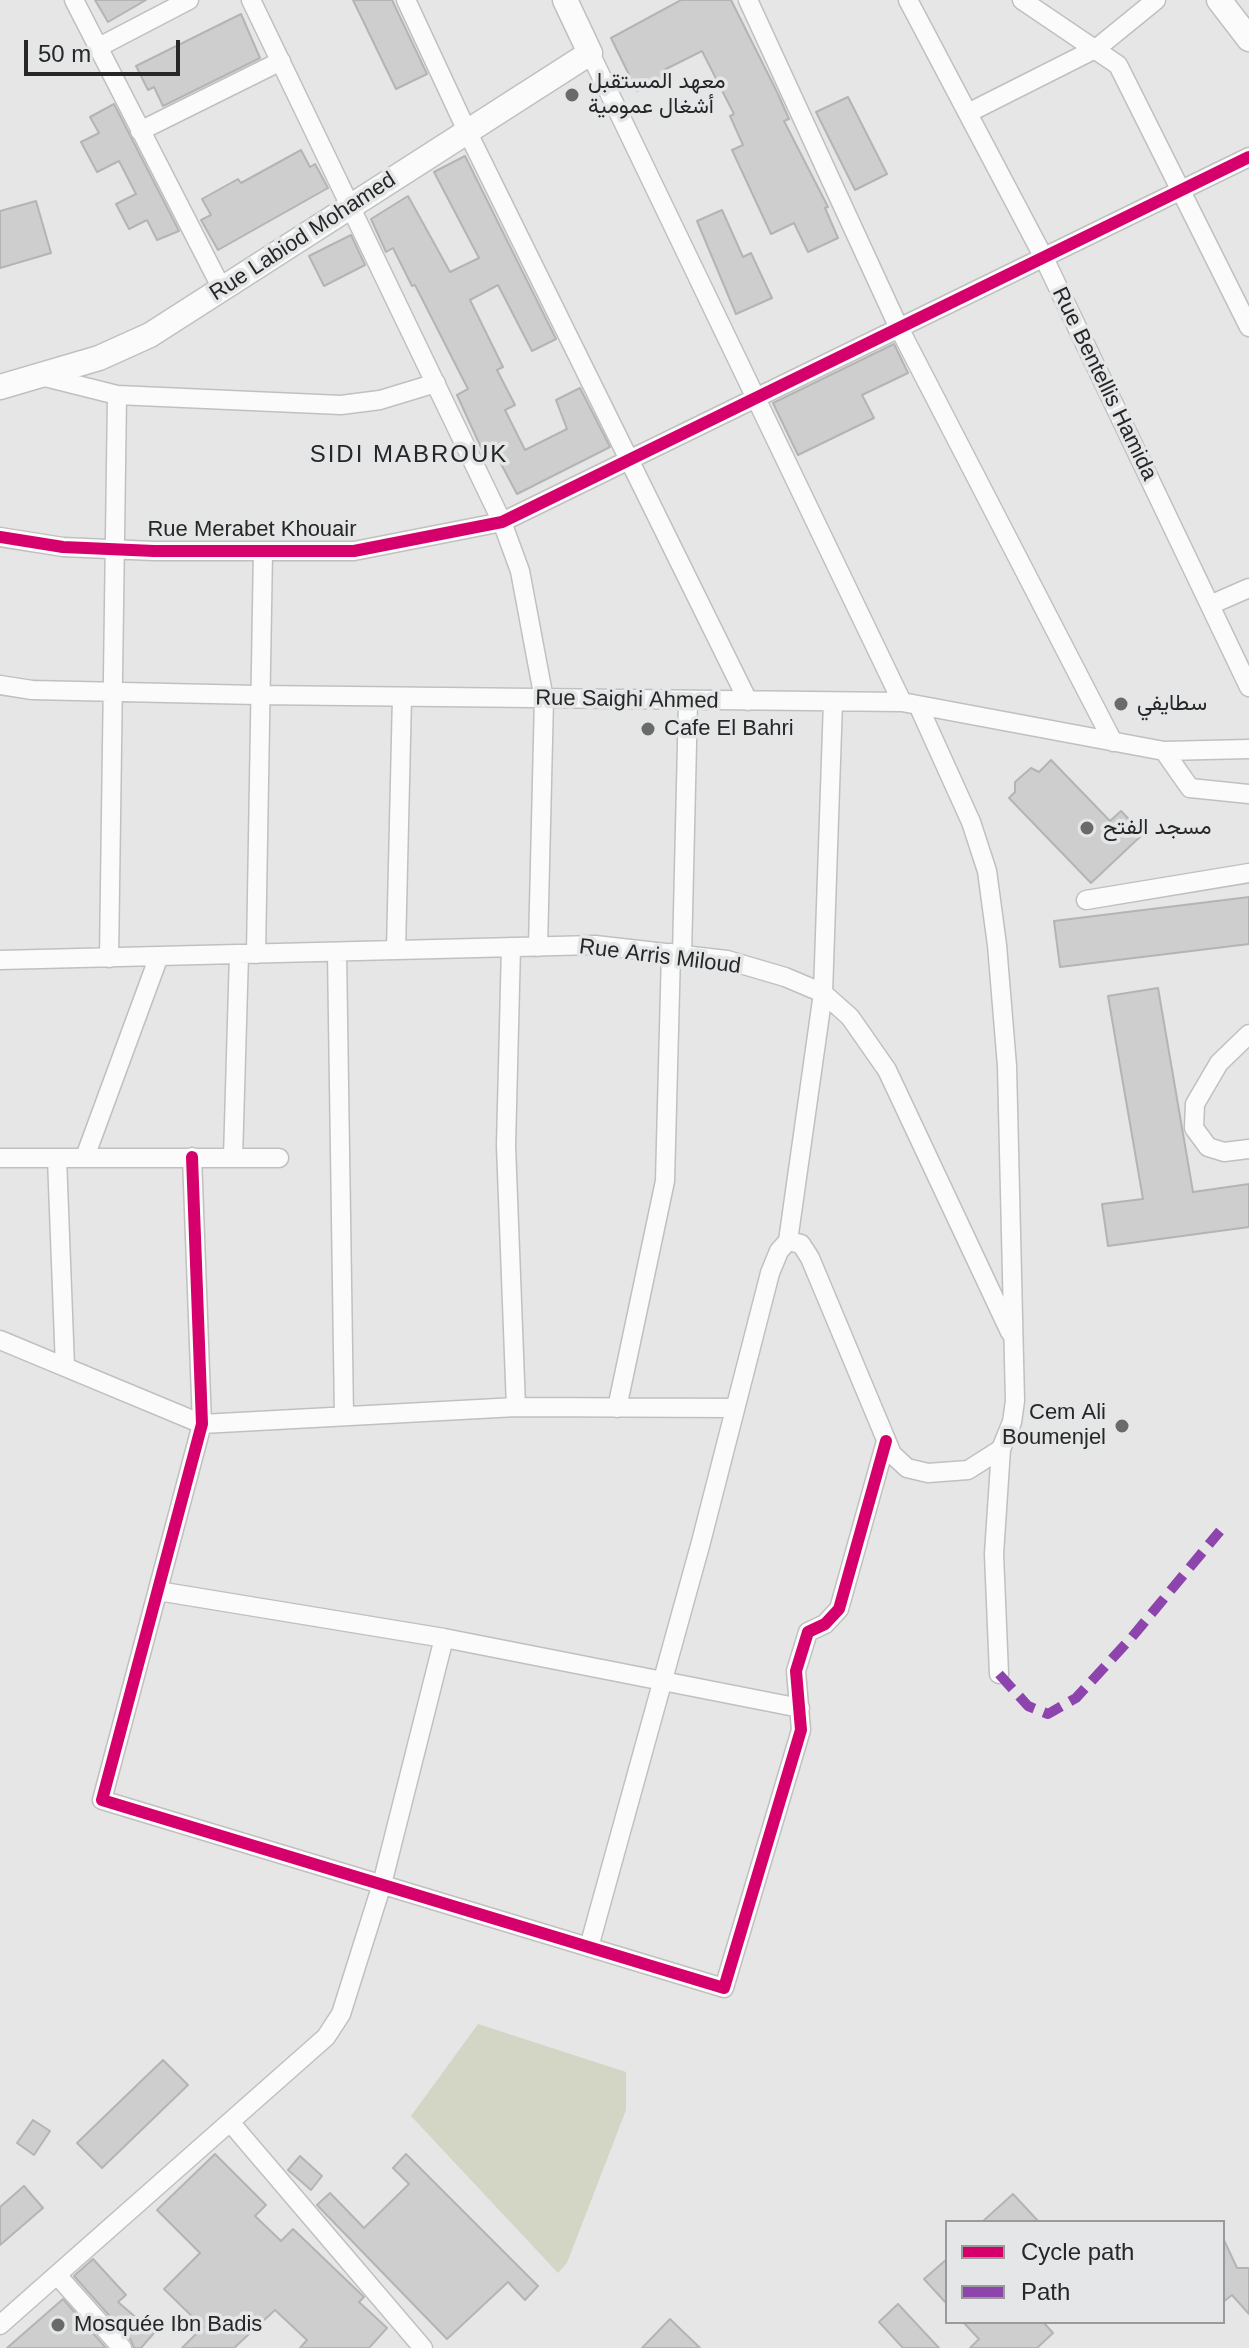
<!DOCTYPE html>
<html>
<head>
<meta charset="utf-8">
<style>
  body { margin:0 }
  #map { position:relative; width:1249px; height:2348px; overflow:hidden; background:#e6e6e6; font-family:Helvetica,sans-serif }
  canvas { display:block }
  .legend { position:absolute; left:945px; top:2220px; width:280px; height:104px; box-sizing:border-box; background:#e5e6e7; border:2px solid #999a9a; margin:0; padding:10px 14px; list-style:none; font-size:24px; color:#262727 }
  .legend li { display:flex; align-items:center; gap:16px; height:40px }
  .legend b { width:40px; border:2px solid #999a9a }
  .scale { position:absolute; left:24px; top:40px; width:156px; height:36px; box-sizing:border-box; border:4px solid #262727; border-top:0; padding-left:10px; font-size:24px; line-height:28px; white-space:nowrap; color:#262727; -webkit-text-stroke:6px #e5e6e7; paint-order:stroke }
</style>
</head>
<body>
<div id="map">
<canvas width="1249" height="2348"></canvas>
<ul class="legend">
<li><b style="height:10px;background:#d6006c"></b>Cycle path</li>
<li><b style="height:10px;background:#8e44ad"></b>Path</li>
</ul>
<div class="scale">50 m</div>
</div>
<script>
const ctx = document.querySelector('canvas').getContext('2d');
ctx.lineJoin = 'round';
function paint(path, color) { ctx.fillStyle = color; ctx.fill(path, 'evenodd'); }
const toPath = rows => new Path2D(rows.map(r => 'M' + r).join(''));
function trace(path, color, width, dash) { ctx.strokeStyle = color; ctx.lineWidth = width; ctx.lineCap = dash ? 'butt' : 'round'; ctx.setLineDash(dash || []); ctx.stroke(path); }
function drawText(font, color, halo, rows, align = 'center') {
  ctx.font = font + ' Helvetica,Vazirmatn,sans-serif'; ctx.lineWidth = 7; ctx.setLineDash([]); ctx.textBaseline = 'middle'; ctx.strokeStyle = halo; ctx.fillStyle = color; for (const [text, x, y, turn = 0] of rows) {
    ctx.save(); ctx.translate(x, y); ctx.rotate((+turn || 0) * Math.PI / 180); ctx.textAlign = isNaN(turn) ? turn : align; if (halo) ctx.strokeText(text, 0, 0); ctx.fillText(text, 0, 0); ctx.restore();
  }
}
const green = toPath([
  [478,2024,626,2072,626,2110,567,2263,558,2273,411,2116]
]);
const building = toPath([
  [95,0,146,0,108,22,95,0],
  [353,0,392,0,427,74,396,89,353,0],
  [681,0,731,0,777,92,789,119,784,121,828,207,825,208,838,238,808,252,794,223,771,234,732,150,743,145,730,116,734,114,702,51,662,71,664,77,637,91,611,38,681,0],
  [241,14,260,58,163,106,154,87,148,90,136,66,241,14],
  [848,97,887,174,855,190,816,112,848,97],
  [114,104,179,231,157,240,147,220,129,229,116,204,136,194,119,161,97,172,81,142,99,133,90,117,114,104],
  [301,150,310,167,315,164,328,188,218,250,201,220,211,215,202,199,238,179,241,183,301,150],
  [465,156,556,339,532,351,498,285,470,300,503,367,497,370,515,405,505,410,525,450,567,429,556,400,580,388,610,447,517,494,493,449,484,454,457,395,468,389,415,285,412,286,393,248,386,252,371,219,408,196,450,272,479,258,434,172,465,156],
  [36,201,51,253,0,268,0,211,36,201],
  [722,210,743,257,751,253,772,298,736,314,697,221,722,210],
  [351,235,365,265,324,286,309,256,351,235],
  [894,344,908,373,862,395,874,418,798,455,773,403,894,344],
  [1051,760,1110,821,1121,811,1143,834,1091,883,1009,798,1015,792,1015,782,1031,768,1039,772,1051,760],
  [1249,897,1249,944,1060,967,1054,921,1249,897],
  [1158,988,1193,1192,1249,1184,1249,1227,1108,1246,1102,1204,1143,1199,1108,996,1158,988],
  [163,2060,188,2085,102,2168,77,2143,163,2060],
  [33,2120,50,2131,34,2155,17,2143,33,2120],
  [215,2154,266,2205,255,2216,281,2241,293,2229,364,2297,359,2302,387,2328,369,2348,300,2348,307,2340,275,2310,234,2348,182,2348,203,2327,164,2289,200,2253,157,2210,215,2154],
  [406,2154,538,2286,525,2300,508,2282,447,2339,317,2205,330,2193,364,2228,409,2184,393,2168,406,2154],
  [300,2156,322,2176,311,2190,288,2170,300,2156],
  [24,2186,43,2208,0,2245,0,2207,24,2186],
  [1013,2194,1039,2222,982,2222,1013,2194],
  [1223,2238,1237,2268,1249,2268,1249,2314,1232,2295,1223,2302,1223,2238],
  [93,2259,126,2295,118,2302,154,2333,141,2348,134,2348,131,2340,74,2276,93,2259],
  [947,2259,947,2304,924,2279,947,2259],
  [63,2299,106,2348,7,2348,63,2299],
  [898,2304,939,2348,903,2348,879,2322,898,2304],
  [670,2319,700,2348,642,2348,670,2319],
  [963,2322,1043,2322,1053,2333,1037,2348,970,2348,979,2339,963,2322]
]);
const street = toPath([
  [74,0,222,289],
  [251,0,502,522,520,571,544,699,538,947],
  [406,0,467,131,748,701],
  [748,0,898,326,1113,742],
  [908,0,1043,256,1249,687],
  [1022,0,1118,65,1249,327],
  [97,48,189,0],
  [590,53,902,702],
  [968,113,1097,48,1156,0],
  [140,131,281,61],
  [41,376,117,395,341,405,380,400,436,383],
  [0,537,63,547,154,551,354,551,502,522,1249,157],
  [1210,605,1249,588],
  [0,685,32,690,257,695,902,702,1164,751,1249,749],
  [1164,751,1190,788,1249,794],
  [1086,900,1249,873],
  [511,947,506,1146,516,1407],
  [396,950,402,697],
  [337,952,344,1416],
  [256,954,263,551],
  [682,955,688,701],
  [109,958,117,395],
  [0,960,595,945,727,960,785,977,823,993,850,1017,887,1070,1010,1332],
  [1249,1034,1219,1063,1195,1104,1194,1128,1208,1147,1224,1152,1249,1149],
  [85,1157,159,956],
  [192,1157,202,1424,102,1800,724,1988,801,1730,796,1671,808,1632,825,1624,839,1609,886,1441],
  [0,1158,279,1158],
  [57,1158,65,1367],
  [233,1158,239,954],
  [788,1241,823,993,833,702],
  [0,1340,202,1424,516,1407,735,1408],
  [617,1408,665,1181,671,953],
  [158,1591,444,1638,800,1708],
  [999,1674,994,1554,1001,1449],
  [589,1947,701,1542,770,1273,779,1251,788,1241,801,1244,810,1258,892,1454,907,1468,928,1473,968,1470,1001,1449,1012,1422,1015,1401,1007,1066,997,945,987,871,971,822,918,705],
  [230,2122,423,2348],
  [57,2275,122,2348],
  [0,2325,326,2037,341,2014,382,1884,444,1638]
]);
const secondary = toPath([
  [1219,0,1249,39],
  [0,387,99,358,150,335,590,53,565,0]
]);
const quiet = toPath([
  [999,1674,1028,1706,1048,1714,1076,1698,1132,1637,1220,1531]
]);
const cycleway = toPath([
  [0,537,63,547,154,551,354,551,502,522,1249,157],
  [192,1157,202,1424,102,1800,724,1988,801,1730,796,1671,808,1632,825,1624,839,1609,886,1441]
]);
const markers = [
  [572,95,8,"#696a6a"],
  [1121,704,8,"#696a6a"],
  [648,729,8,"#696a6a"],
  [1087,828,8,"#696a6a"],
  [1122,1426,8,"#696a6a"],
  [58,2325,8,"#696a6a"]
];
const poiNames = [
  ["معهد المستقبل",588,82],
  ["أشغال عمومية",588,107],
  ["سطايفي",1137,704],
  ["Cafe El Bahri",664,729],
  ["مسجد الفتح",1103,828],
  ["Cem Ali",1106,1413,"right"],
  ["Boumenjel",1106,1438,"right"],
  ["Mosquée Ibn Badis",74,2325]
];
const streetNames = [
  ["Rue Labiod Mohamed",303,237,-33],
  ["Rue Bentellis Hamida",1104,384,64],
  ["Rue Merabet Khouair",252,530],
  ["Rue Saighi Ahmed",627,700,1],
  ["Rue Arris Miloud",660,957,7]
];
const neighbourhoodNames = [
  ["SIDI MABROUK",409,455]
];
paint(green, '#d3d6c4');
paint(building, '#cecece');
trace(building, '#b4b4b5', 2);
trace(street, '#c0c0c0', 21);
trace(secondary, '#c0c0c0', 27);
trace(street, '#fbfbfb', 18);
trace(secondary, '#fbfbfb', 24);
trace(quiet, '#8e44ad', 10, [20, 10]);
trace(cycleway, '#d6006c', 12);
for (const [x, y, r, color] of markers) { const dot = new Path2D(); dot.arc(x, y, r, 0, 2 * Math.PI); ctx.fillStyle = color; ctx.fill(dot); trace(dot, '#e5e6e7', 3); }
drawText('22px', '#262727', '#e5e6e7', poiNames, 'left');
drawText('22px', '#262727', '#e5e6e7', streetNames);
ctx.letterSpacing = '2px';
drawText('24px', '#262727', '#e5e6e7', neighbourhoodNames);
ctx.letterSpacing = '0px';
</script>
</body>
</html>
